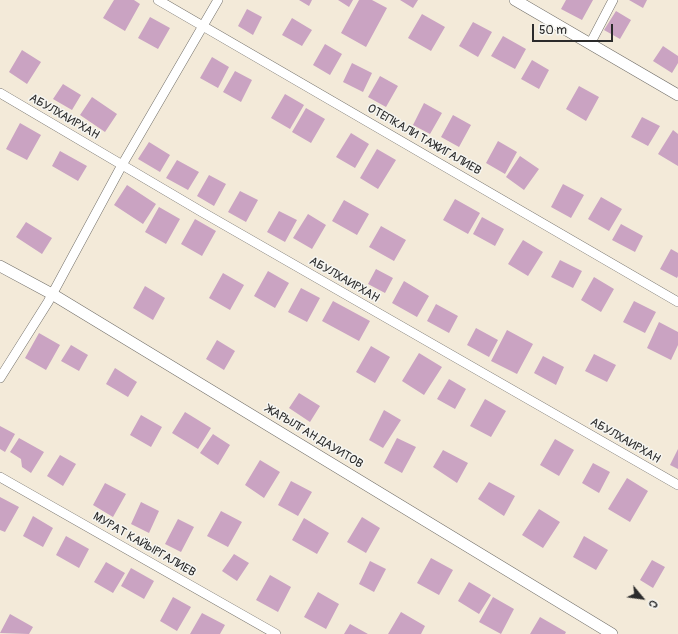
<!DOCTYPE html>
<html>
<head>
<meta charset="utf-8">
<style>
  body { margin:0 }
  #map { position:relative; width:678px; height:634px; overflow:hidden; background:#f3ead9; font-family:Pangolin,sans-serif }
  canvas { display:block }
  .north { position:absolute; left:622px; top:578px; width:40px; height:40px; -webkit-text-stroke:3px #f6f6f2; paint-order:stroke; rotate:119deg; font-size:11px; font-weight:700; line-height:16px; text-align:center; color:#2b2b2b }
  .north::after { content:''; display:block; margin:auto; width:14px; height:18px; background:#2b2b2b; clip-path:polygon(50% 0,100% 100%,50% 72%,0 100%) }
  .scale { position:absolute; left:532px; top:24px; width:81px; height:18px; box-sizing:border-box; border:2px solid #2b2b2b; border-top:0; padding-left:5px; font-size:12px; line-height:14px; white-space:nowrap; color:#2b2b2b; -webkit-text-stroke:3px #f6f6f2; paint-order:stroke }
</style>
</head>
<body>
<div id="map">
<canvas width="678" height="634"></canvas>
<div class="north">С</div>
<div class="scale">50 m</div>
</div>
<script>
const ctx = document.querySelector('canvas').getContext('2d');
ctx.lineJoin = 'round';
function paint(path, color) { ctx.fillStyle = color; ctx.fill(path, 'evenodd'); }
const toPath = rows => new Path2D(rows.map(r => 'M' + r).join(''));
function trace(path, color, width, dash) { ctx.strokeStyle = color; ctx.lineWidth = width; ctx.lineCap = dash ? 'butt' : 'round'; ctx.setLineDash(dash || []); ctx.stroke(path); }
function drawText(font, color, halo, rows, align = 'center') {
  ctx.font = font + ' Pangolin,sans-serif'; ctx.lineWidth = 3; ctx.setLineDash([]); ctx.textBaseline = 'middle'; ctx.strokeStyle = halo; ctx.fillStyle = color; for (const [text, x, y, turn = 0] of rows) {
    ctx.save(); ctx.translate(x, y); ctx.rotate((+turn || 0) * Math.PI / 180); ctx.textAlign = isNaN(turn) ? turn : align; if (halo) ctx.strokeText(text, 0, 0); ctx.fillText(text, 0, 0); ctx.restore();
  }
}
const building = toPath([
  [114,0,134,0,140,4,125,31,103,18],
  [299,0,312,0,309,6],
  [338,0,353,0,349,7],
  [359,0,372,0,387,8,366,47,341,33],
  [400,0,418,0,413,8],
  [566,0,593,0,582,20,561,9],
  [629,0,647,0,643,8],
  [247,9,262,17,253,35,238,26],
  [616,11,631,20,620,39,604,30],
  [422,14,445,27,431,51,408,38],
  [150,17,170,28,158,49,138,38],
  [292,18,312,30,302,46,282,35],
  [473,22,492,32,478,57,459,46],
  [503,36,526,49,515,69,491,56],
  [325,44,342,54,330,75,313,65],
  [663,46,678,56,678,63,672,73,653,61],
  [22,50,41,62,27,84,9,72],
  [212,57,229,67,218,88,200,78],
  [532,60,549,70,539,89,521,79],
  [352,63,372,73,363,92,343,82],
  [235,71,252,80,241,102,223,92],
  [380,76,398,86,386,107,368,97],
  [63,84,81,95,72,110,53,99],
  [579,86,599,97,586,121,566,109],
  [285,94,304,105,290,129,271,118],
  [92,97,117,114,105,132,80,115],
  [424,103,442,113,430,134,413,125],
  [306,108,325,119,311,143,292,132],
  [453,115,471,125,459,147,441,137],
  [642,117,660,126,648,146,631,137],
  [20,123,41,135,27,160,6,149],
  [673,130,678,134,678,166,658,154],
  [351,133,369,144,355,168,336,157],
  [498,141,517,152,505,174,486,163],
  [149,142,170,155,160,172,138,159],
  [377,149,396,160,378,189,360,178],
  [60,151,87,166,78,181,52,166],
  [520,156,539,169,524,190,506,177],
  [177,160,199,172,188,190,166,178],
  [209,175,226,184,214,206,197,196],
  [563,184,584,195,571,218,551,207],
  [127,185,156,204,143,224,114,205],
  [240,191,258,200,246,222,228,212],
  [601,197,622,209,609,231,588,219],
  [455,199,480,213,468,234,443,220],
  [344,200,369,214,357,235,332,221],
  [159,207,180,219,166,244,145,232],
  [279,211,297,220,285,242,267,232],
  [308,214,326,225,312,249,293,238],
  [482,217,504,229,495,246,473,234],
  [195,219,216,231,202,256,181,244],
  [26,222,52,238,42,254,16,237],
  [621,224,643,236,635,252,612,240],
  [381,226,406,240,394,261,369,247],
  [523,240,543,252,528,276,508,264],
  [671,249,678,253,678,276,677,278,660,269],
  [560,260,582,271,573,288,551,277],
  [376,269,393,278,385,293,368,284],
  [268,271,289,283,275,308,254,296],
  [223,273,244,285,230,310,209,298],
  [594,277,614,289,601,312,581,300],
  [404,281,429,296,417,317,392,303],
  [145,286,165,298,153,320,133,308],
  [301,288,320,298,307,322,288,312],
  [333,301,370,321,359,341,322,321],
  [634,301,656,312,645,333,623,322],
  [436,304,458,316,449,333,427,321],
  [659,322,678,332,678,345,671,360,647,348],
  [476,328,498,340,489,357,467,345],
  [507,330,533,344,517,374,491,361],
  [39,333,60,345,46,370,25,358],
  [217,340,235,351,224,370,206,359],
  [71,345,88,355,79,371,61,361],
  [371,346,390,357,375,383,356,372],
  [419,353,442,367,424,395,402,381],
  [594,354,616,365,607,382,585,371],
  [543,356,564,367,556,385,534,373],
  [115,368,137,382,128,397,106,384],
  [449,379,466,389,455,409,437,399],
  [299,393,320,406,310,422,289,408],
  [485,399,506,411,491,437,470,426],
  [384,410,401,420,383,448,369,440],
  [185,412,211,428,198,449,172,433],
  [141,415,162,427,151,447,130,435],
  [0,426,15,434,5,452,0,449],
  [213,434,230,445,218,465,200,453],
  [19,438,44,452,31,473,22,467,21,459,10,452],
  [397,438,416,447,402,473,384,463],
  [555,439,574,450,559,476,540,465],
  [678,449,678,469,670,465],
  [443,450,468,463,457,483,433,467],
  [60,455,76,464,63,486,47,476],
  [260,460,280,472,264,498,245,485],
  [593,463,610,472,599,493,582,483],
  [627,478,648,491,630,522,608,509],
  [291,481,312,492,298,516,278,505],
  [489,482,515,496,504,516,478,499],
  [105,483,126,494,113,517,93,505],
  [0,497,19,507,5,532,0,530],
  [141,502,159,511,149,533,131,524],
  [539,509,560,522,543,548,522,535],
  [221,511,242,522,228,547,207,536],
  [33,516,53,528,43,547,23,536],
  [362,517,380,528,366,553,347,542],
  [304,518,329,533,317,554,292,540],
  [178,519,194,527,181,552,165,544],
  [66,536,89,549,79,568,56,555],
  [584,536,608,550,596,570,573,557],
  [234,554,249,563,237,581,222,571],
  [431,558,453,570,439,595,417,583],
  [652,560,665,567,653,588,640,580],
  [370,561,386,569,374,592,359,584],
  [106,562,125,573,113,593,94,582],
  [131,568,154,581,144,599,121,586],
  [270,575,291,587,278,612,256,600],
  [469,582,491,595,479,614,458,601],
  [318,592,339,604,326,629,304,617],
  [173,597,191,607,177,631,160,621],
  [493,597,514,609,501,634,479,622],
  [401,612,425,626,421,634,388,634],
  [202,613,225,625,220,634,190,634],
  [10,614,33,627,29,634,0,633],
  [540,617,566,632,565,634,530,634],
  [350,624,368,634,344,634]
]);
const minor = toPath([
  [158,0,678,302],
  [590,44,613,0],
  [0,93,202,212,678,485],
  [0,378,48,302,122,165,218,0],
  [0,477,276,634]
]);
const tertiary = toPath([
  [515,0,678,95],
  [0,266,52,294,612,634]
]);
const streetNames = [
  ["АБУЛХАИРХАН",64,117,30],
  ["ОТЕПКАЛИ ТАЖИГАЛИЕВ",424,140,30],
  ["АБУЛХАИРХАН",344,280,30],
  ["ЖАРЫЛГАН ДАУИТОВ",314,437,31],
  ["АБУЛХАИРХАН",625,441,30],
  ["МУРАТ КАЙЫРГАЛИЕВ",144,545,30]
];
paint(building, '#caa3c2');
trace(minor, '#716e68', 10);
trace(tertiary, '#716e68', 12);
trace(minor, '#fff', 9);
trace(tertiary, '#fff', 11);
drawText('12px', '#2b2b2b', '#f6f6f2', streetNames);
</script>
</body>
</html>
